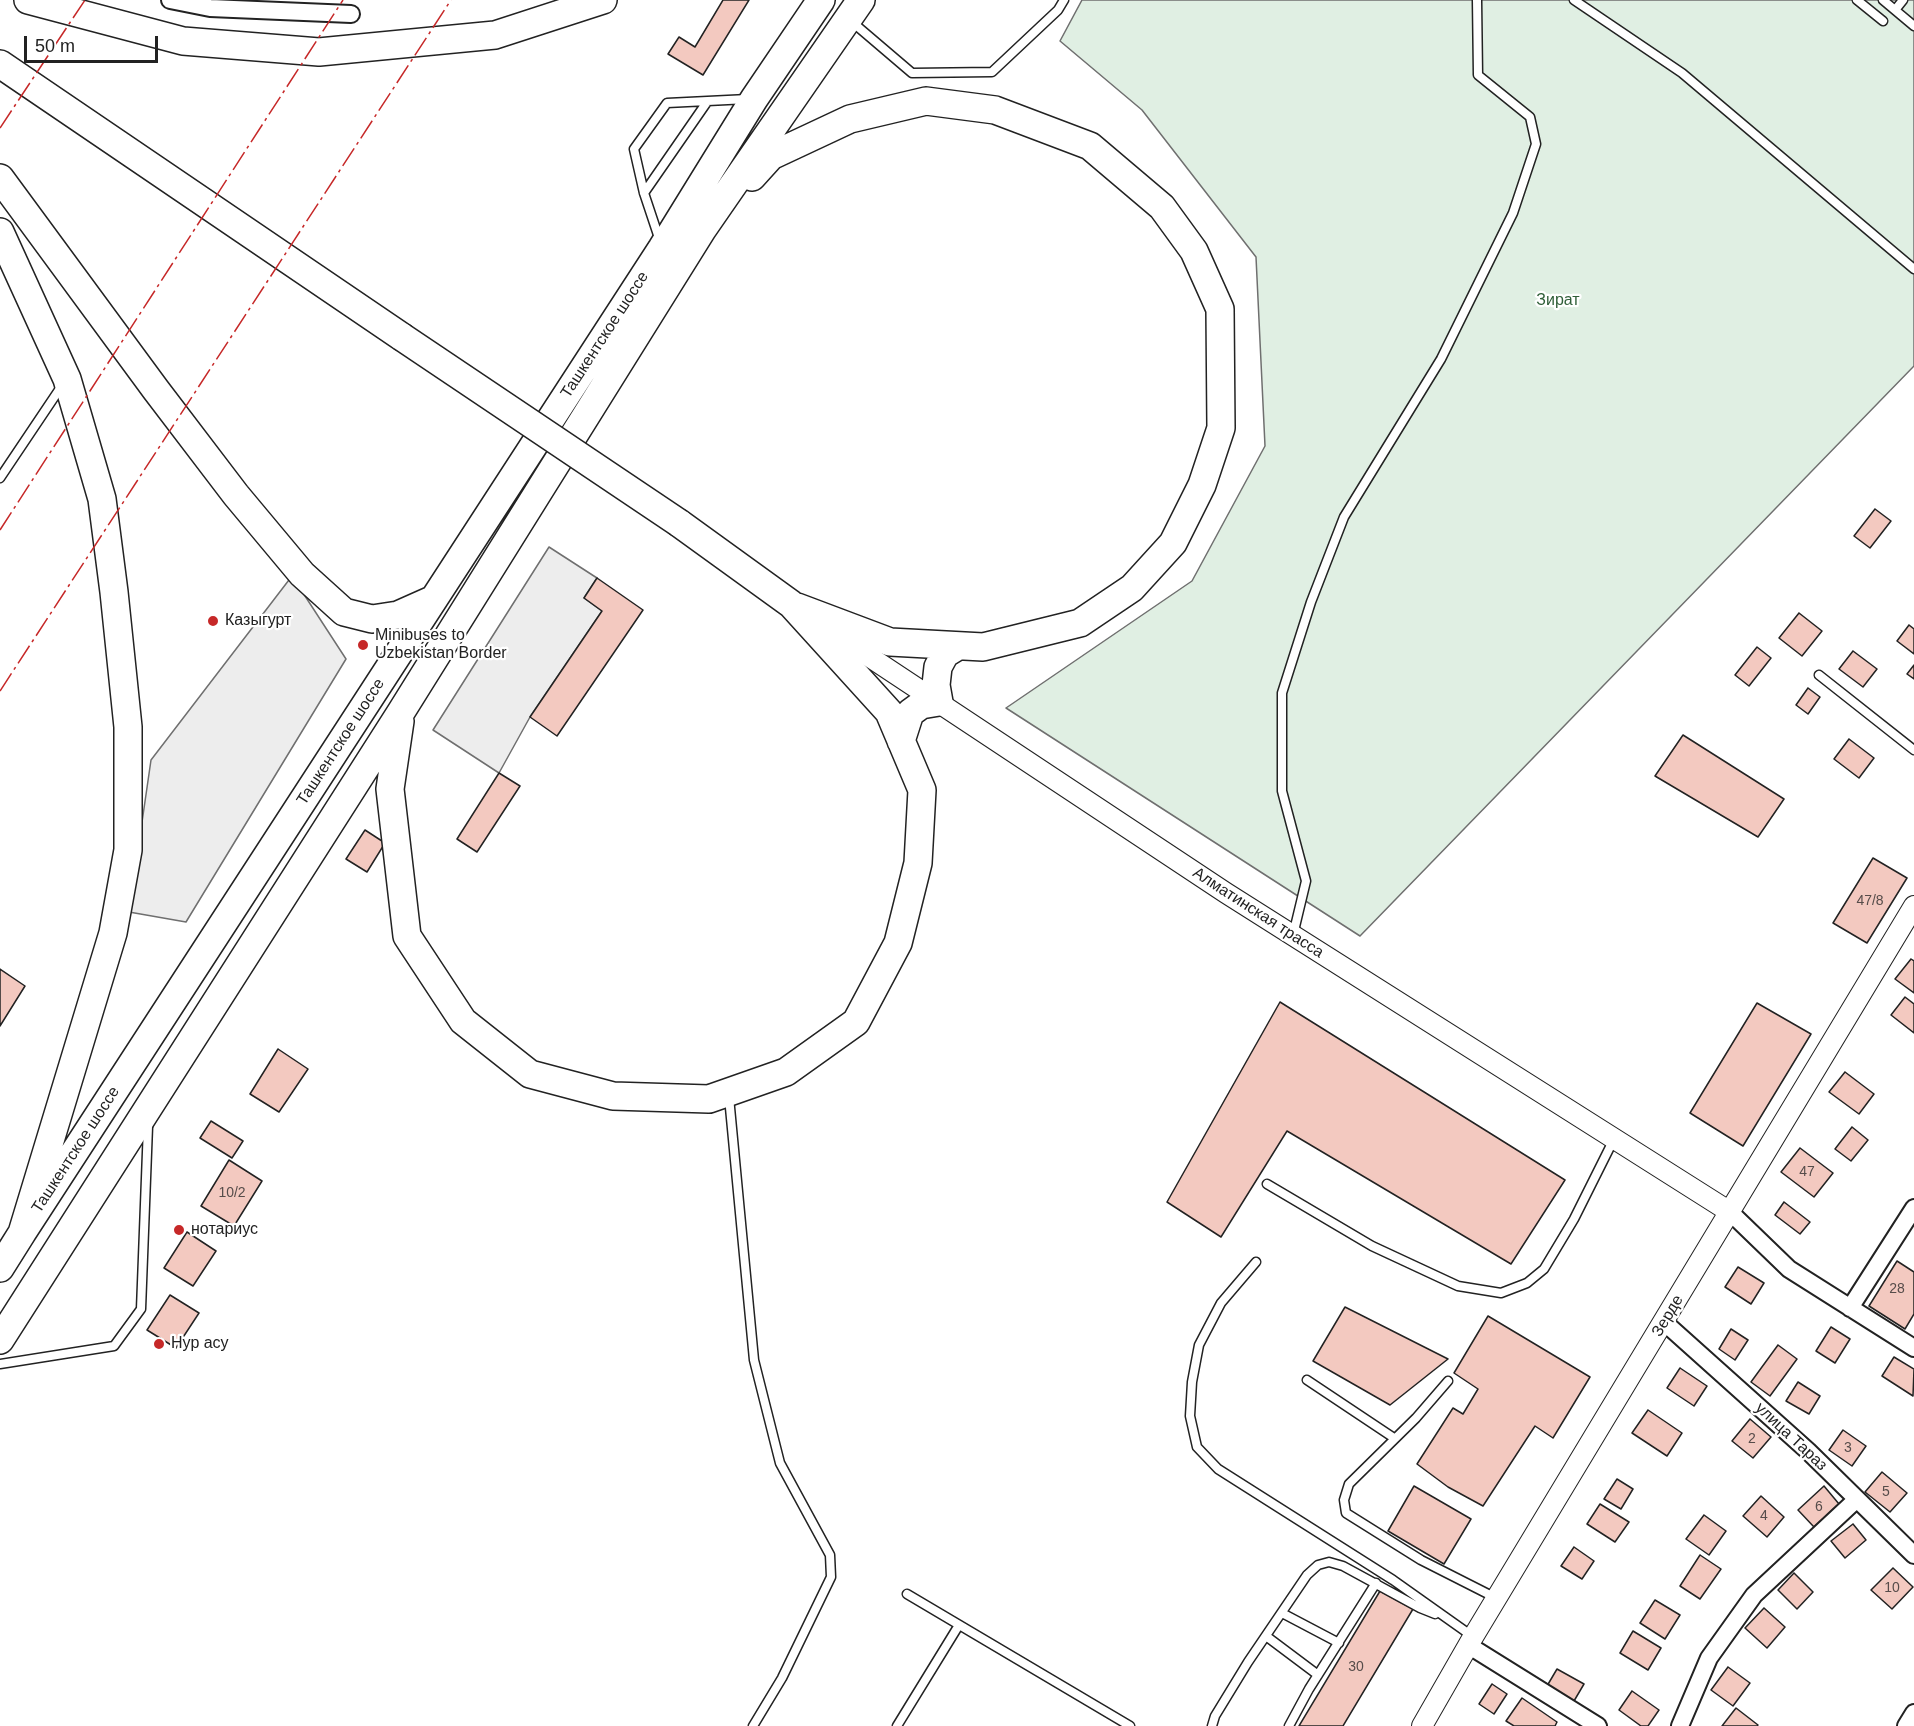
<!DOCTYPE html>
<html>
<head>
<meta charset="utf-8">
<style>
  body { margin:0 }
  #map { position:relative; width:1914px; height:1726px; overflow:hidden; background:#fff; font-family:Arial,sans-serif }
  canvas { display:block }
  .scale { position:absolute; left:24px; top:36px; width:134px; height:27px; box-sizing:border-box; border:3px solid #222; border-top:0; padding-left:8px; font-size:18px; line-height:21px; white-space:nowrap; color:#222; -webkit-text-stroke:4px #fff; paint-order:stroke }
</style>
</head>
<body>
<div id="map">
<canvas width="1914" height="1726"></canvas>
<div class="scale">50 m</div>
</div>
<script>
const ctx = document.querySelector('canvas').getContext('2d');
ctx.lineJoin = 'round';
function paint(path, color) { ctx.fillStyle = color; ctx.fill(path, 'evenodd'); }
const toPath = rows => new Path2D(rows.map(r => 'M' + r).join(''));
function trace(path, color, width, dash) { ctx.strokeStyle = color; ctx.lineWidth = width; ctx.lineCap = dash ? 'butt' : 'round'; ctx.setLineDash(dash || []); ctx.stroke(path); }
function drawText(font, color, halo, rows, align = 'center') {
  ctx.font = font + ' Arial,sans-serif'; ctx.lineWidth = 4.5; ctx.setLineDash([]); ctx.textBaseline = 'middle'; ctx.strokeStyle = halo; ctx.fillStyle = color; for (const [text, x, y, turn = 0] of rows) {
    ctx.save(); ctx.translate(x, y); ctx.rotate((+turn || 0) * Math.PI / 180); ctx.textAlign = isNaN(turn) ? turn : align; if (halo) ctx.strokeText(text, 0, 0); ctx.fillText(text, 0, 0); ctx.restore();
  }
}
const green = toPath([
  [1082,0,1914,0,1914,366,1360,936,1006,708,1192,581,1265,446,1256,257,1142,110,1060,41,1082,0]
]);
const parking = toPath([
  [549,547,597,578,584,598,602,611,530,717,499,773,433,730,549,547],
  [292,576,346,659,186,922,129,912,151,760,292,576]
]);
const building = toPath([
  [723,0,749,0,703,75,668,54,679,37,695,47,723,0],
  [1875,509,1891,521,1870,548,1854,536,1875,509],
  [597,578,643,610,557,736,530,717,602,611,584,598,597,578],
  [1799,613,1822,631,1802,656,1779,638,1799,613],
  [1909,625,1914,629,1914,654,1897,641,1909,625],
  [1757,647,1771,658,1749,686,1735,675,1757,647],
  [1853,651,1877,669,1863,687,1839,669,1853,651],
  [1914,665,1914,679,1907,674,1914,665],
  [1808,688,1820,697,1808,714,1796,705,1808,688],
  [1683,735,1784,799,1758,837,1655,776,1683,735],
  [1849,739,1874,758,1859,778,1834,759,1849,739],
  [499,773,520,786,477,852,457,839,499,773],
  [365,830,385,843,367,872,346,859,365,830],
  [1873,858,1907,878,1867,943,1833,923,1873,858],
  [1911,959,1914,961,1914,993,1895,979,1911,959],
  [0,969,25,986,0,1026,0,969],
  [1905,997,1914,1004,1914,1033,1891,1015,1905,997],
  [1280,1002,1565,1180,1511,1264,1287,1131,1221,1237,1167,1202,1280,1002],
  [1757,1003,1811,1034,1743,1146,1690,1113,1757,1003],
  [278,1049,308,1069,279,1112,250,1094,278,1049],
  [1845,1072,1874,1094,1859,1114,1829,1092,1845,1072],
  [211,1121,243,1141,232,1158,200,1138,211,1121],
  [1852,1127,1868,1140,1851,1161,1835,1149,1852,1127],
  [1800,1148,1833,1173,1814,1197,1781,1172,1800,1148],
  [229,1160,262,1181,234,1226,201,1206,229,1160],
  [1784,1202,1810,1222,1800,1234,1775,1215,1784,1202],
  [187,1232,216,1251,193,1286,164,1268,187,1232],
  [1897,1261,1914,1272,1914,1314,1905,1329,1869,1306,1897,1261],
  [1738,1267,1764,1283,1751,1304,1725,1287,1738,1267],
  [170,1295,199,1313,176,1348,147,1330,170,1295],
  [1345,1307,1448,1359,1390,1405,1313,1361,1345,1307],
  [1488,1316,1590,1377,1553,1438,1535,1426,1483,1506,1448,1487,1417,1464,1453,1408,1463,1414,1478,1389,1454,1373,1488,1316],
  [1831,1327,1850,1339,1835,1363,1816,1351,1831,1327],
  [1731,1329,1748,1340,1735,1360,1719,1349,1731,1329],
  [1778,1345,1797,1359,1770,1396,1751,1382,1778,1345],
  [1894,1357,1914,1369,1913,1396,1882,1376,1894,1357],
  [1680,1368,1707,1386,1694,1406,1667,1388,1680,1368],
  [1798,1382,1820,1396,1809,1414,1786,1401,1798,1382],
  [1648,1410,1682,1433,1667,1456,1632,1433,1648,1410],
  [1750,1419,1771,1437,1753,1458,1732,1441,1750,1419],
  [1843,1430,1866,1446,1852,1466,1829,1450,1843,1430],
  [1882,1472,1907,1493,1890,1512,1865,1492,1882,1472],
  [1617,1479,1633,1489,1621,1509,1604,1499,1617,1479],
  [1414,1486,1471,1519,1444,1564,1388,1531,1414,1486],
  [1824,1486,1839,1504,1814,1527,1798,1510,1824,1486],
  [1761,1496,1784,1517,1767,1537,1743,1516,1761,1496],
  [1600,1504,1629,1522,1615,1542,1587,1524,1600,1504],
  [1704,1515,1726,1531,1709,1555,1686,1539,1704,1515],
  [1853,1524,1866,1540,1845,1558,1831,1541,1853,1524],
  [1574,1547,1594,1561,1582,1579,1561,1566,1574,1547],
  [1700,1555,1721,1569,1700,1599,1680,1586,1700,1555],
  [1893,1568,1913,1587,1892,1609,1871,1590,1893,1568],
  [1794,1573,1813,1592,1797,1609,1778,1590,1794,1573],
  [1380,1591,1413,1609,1343,1726,1299,1726,1380,1591],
  [1655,1600,1680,1615,1665,1639,1640,1623,1655,1600],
  [1764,1608,1785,1627,1767,1648,1745,1628,1764,1608],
  [1633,1631,1661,1648,1648,1670,1620,1653,1633,1631],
  [1728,1667,1750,1683,1733,1706,1711,1690,1728,1667],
  [1557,1669,1584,1684,1574,1701,1547,1686,1557,1669],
  [1492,1684,1507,1694,1494,1714,1479,1704,1492,1684],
  [1632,1691,1659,1710,1648,1726,1641,1726,1619,1710,1632,1691],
  [1522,1698,1557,1722,1555,1726,1514,1726,1506,1721,1522,1698],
  [1736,1708,1758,1725,1757,1726,1722,1726,1736,1708]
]);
const service = toPath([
  [1574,0,1682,73,1914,269],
  [1857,0,1883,21],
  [1883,0,1914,26],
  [1895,10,1903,0],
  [851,21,912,73,992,72,1058,10,1064,0],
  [644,193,707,102],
  [660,241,644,193,634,149,667,103,748,99],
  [0,478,63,384],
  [1819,675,1914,750],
  [1293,935,1306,881,1282,791,1282,693,1311,602,1344,517,1441,359,1513,213,1536,144,1530,117,1478,75,1477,0],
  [729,1097,754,1360,780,1463,830,1555,831,1577,782,1678,753,1726],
  [1267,1184,1372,1246,1458,1286,1501,1293,1527,1283,1544,1269,1574,1219,1614,1139],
  [1256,1262,1221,1303,1199,1345,1192,1382,1190,1416,1197,1447,1218,1469,1393,1580,1472,1636],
  [0,1364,114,1346,141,1309,148,1126],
  [1307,1380,1394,1438],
  [1448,1381,1416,1418,1349,1484,1344,1500,1346,1513,1421,1560,1496,1598],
  [907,1594,1130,1726],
  [1282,1613,1339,1643],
  [1266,1636,1318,1675],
  [897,1726,959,1625],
  [1212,1726,1215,1716,1248,1662,1307,1575,1318,1565,1329,1562,1343,1566,1420,1608,1435,1614],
  [1289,1726,1309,1689,1376,1583]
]);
const minor = toPath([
  [170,0,210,8,351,14],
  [1730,1212,1789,1269,1914,1348],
  [1850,1308,1914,1208],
  [1664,1322,1808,1451,1914,1555],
  [1468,1645,1598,1726],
  [1680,1726,1709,1658,1754,1595,1857,1499],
  [1906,1726,1914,1713]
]);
const tertiary = toPath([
  [820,624,1226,893,1730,1212],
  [1422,1726,1473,1637,1914,906]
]);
const trunk = toPath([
  [28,0,183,41,319,52,495,35,603,0],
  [0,64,402,337],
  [752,177,771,156,850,119,926,101,995,110,1090,146,1162,207,1194,251,1220,309,1221,428,1202,485,1173,543,1132,588,1080,623,983,647,890,642,797,607],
  [0,178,156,390,236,495,302,574,344,612,372,619,398,615,434,599],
  [0,232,67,379,102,499,114,592,128,727,128,850,113,933,22,1233,0,1268],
  [400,721,390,789,407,936,463,1021,530,1074,613,1096,709,1099,786,1072,856,1022,898,943,918,863,922,790,889,712,791,604,679,523],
  [901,741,910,713,921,705,939,702,936,685,938,667,945,654,958,646],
  [22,1233,662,248,754,99,821,0],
  [0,1340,401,712,702,230,861,0]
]);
const trunkBridge = toPath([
  [402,337,679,523]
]);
const power = toPath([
  [0,128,85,0],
  [0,530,343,0],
  [0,691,451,0]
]);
const markers = [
  [213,621,6,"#c62828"],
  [363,645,6,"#c62828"],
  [179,1230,6,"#c62828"],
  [159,1344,6,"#c62828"]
];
const numberNames = [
  ["47/8",1870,901],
  ["47",1807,1172],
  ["10/2",232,1193],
  ["28",1897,1289],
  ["2",1752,1439],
  ["3",1848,1448],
  ["5",1886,1492],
  ["6",1819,1507],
  ["4",1764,1516],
  ["10",1892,1588],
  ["30",1356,1667]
];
const parkNames = [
  ["Зират",1558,301]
];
const streetNames = [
  ["Ташкентское шоссе",605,335,-57],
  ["Ташкентское шоссе",341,742,-57],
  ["Алматинская трасса",1258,913,33],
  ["Ташкентское шоссе",76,1150,-57],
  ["Зерде",1668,1316,-59],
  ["улица Тараз",1791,1437,43]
];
const poiNames = [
  ["Казыгурт",225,621],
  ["Minibuses to",375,636],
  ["Uzbekistan Border",375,654],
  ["нотариус",191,1230],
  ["Нур асу",171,1344]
];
paint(green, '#e0efe3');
trace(green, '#6f6f6f', 1.5);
paint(parking, '#ededed');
trace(parking, '#6f6f6f', 1.5);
paint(building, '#f3c9c0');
trace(building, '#222', 1.5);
trace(service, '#222', 11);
trace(minor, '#222', 20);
trace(tertiary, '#222', 22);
trace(trunk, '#222', 30);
trace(service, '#fff', 8);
trace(minor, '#fff', 16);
trace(tertiary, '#fff', 20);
trace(trunk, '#fff', 27);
trace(trunkBridge, '#222', 30, []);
trace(trunkBridge, '#fff', 27);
trace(power, '#c62828', 1.5, [21, 4.5, 3, 4.5]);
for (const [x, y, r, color] of markers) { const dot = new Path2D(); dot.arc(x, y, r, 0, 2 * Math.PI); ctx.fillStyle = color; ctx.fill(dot); trace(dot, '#fff', 2); }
drawText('14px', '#564c4a', null, numberNames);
drawText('16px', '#2f5e38', '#fff', parkNames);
drawText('16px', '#222', '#fff', streetNames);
drawText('16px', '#222', '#fff', poiNames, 'left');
</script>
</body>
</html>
